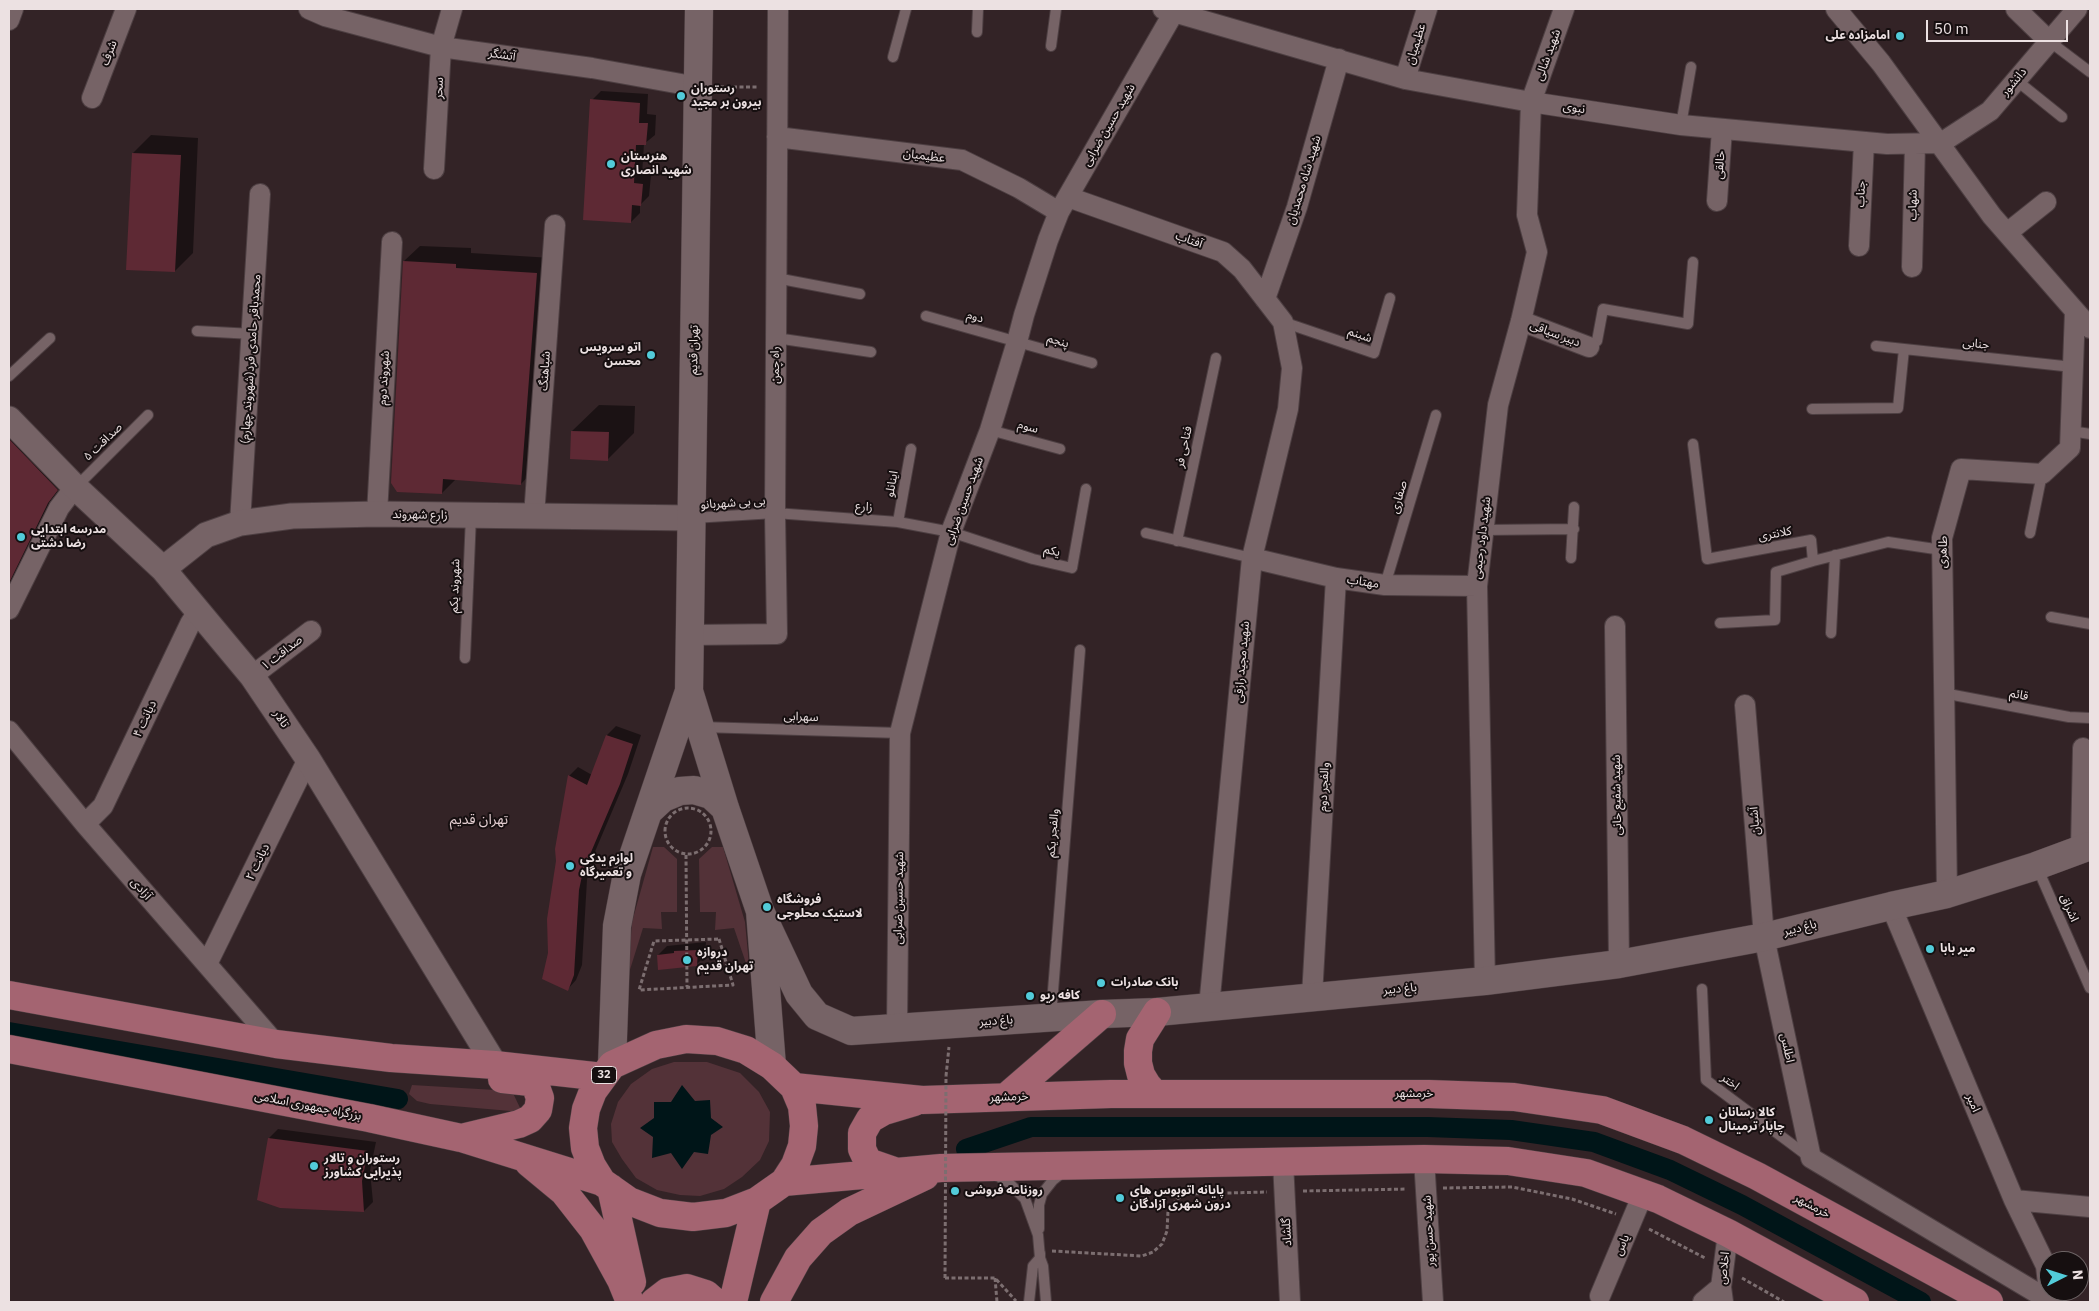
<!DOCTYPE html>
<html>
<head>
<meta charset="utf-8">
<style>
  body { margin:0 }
  #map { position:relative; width:2099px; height:1311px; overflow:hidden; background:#332326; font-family:"IBM Plex Sans",sans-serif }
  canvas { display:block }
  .frame { position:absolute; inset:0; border:10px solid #ece1e2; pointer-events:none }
  .north { position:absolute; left:2039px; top:1251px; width:50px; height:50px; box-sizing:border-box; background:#160f10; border:1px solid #6c6364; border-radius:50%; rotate:85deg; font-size:14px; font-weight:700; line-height:20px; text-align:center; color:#ece1e2 }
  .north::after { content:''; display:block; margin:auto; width:18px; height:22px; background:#52cbd9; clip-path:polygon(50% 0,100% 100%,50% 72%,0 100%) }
  .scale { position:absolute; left:1926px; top:20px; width:142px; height:22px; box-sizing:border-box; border:2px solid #ece1e2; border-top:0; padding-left:6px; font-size:15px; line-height:18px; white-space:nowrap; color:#ece1e2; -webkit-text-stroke:4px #160f10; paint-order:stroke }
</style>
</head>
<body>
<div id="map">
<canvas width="2099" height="1311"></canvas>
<div class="frame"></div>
<div class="north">N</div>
<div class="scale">50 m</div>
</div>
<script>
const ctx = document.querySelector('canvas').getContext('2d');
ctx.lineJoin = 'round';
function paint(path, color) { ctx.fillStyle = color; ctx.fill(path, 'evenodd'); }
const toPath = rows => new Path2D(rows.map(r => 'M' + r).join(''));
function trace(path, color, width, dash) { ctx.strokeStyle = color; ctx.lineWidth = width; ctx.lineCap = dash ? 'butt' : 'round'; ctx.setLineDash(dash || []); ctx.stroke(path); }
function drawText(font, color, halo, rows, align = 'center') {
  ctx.font = font + ' "IBM Plex Sans","Noto Sans Arabic",sans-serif'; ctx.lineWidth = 4; ctx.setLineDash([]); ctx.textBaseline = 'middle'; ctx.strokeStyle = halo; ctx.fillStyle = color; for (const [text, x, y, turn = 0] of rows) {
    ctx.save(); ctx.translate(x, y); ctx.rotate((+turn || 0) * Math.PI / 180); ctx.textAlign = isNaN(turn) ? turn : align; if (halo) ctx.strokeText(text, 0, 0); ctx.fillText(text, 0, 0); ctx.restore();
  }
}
const green = toPath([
  [653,847,664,847,677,859,677,912,661,912,662,929,643,928,628,976,632,922],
  [712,847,723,847,745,922,750,975,734,928,715,930,716,912,700,912,699,859],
  [674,1062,707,1062,740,1073,759,1092,770,1112,769,1141,760,1160,742,1177,724,1189,700,1196,680,1195,657,1190,636,1178,622,1159,612,1142,611,1124,618,1102,631,1084,652,1069],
  [412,1085,512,1091,522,1112,430,1104,417,1101,409,1094]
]);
const water = toPath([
  [682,1085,695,1101,710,1100,711,1118,723,1127,711,1135,708,1154,694,1152,682,1169,671,1153,652,1158,653,1137,640,1128,654,1118,654,1102,671,1102]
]);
const shadow = toPath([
  [601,91,648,94,647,114,656,115,655,135,644,144,642,175,651,175,649,196,640,205,640,213,631,222,592,100],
  [151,135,198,138,193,253,175,271,133,153],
  [420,246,471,248,471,253,552,258,536,468,521,484,456,479,442,493,404,261],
  [599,405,635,406,634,433,607,460,572,431],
  [9,420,67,479,58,491,9,591],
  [616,726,641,735,628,774,591,861,587,880,582,965,576,980,568,989,550,953,569,776,578,767,592,775,607,735],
  [706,942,705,956,696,965,658,955,667,946],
  [278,1129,376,1142,370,1171,373,1202,364,1211,269,1138]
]);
const canal = toPath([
  [9,1032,398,1099],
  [966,1149,1031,1127,1428,1127,1511,1130,1594,1142,1670,1170,1742,1205,1921,1302]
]);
const building = toPath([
  [590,99,640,103,639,123,648,123,646,145,636,145,634,183,643,184,641,206,632,205,631,223,583,220],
  [132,153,181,155,175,272,126,270],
  [403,261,456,264,456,268,537,273,521,485,443,479,442,494,397,492,391,483],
  [571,431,609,432,608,461,570,459],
  [9,439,58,490,48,503,9,583],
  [606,735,633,744,620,784,583,871,579,890,574,975,568,991,542,979,548,953,547,919,556,861,555,849,568,775,587,785],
  [698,950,697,966,658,970,657,955,674,953,674,951],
  [268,1138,368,1151,362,1181,364,1212,280,1208,257,1200]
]);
const path = toPath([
  [720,87,759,87],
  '665 831a23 23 0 1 1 46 0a23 23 0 1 1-46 0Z',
  [686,855,687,987],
  [719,939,733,985,639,990,654,941,719,939],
  [946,1076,949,1047],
  [1443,1188,1512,1187,1572,1199,1616,1214],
  [1303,1191,1407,1189],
  [1649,1229,1705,1258],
  [1052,1251,1142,1256,1153,1252,1162,1244,1167,1231,1168,1211,1177,1199,1187,1194,1267,1192],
  [945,1278,995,1278,1016,1301],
  [995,1278,997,1302],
  [1742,1278,1784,1302]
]);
const service = toPath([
  [977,32,978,9],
  [2049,41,2090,72],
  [1051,46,1056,9],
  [893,57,906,9],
  [2016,80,2062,117],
  [1681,125,1691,67],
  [776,278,860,294],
  [926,316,1092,363],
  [1283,322,1374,353,1390,298],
  [197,331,253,334],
  [776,338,871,352],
  [1876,346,2073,367],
  [1589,347,1597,341,1603,309,1688,324,1693,262],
  [9,376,50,338],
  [1812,409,1898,408,1904,349],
  [990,430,1060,449],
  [2071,431,2090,434],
  [1693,444,1707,559,1811,540,1813,561,1888,542,1942,550],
  [76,487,148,415],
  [693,518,775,513,898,522,951,532,1033,559,1072,568,1086,489],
  [898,522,911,449],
  [1484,530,1574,529],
  [1146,533,1252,558],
  [2030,533,2042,474],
  [1177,541,1216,358],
  [1571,558,1574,507],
  [1385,585,1436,415],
  [2051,617,2090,624],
  [1720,623,1775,620,1776,572,1813,561],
  [1831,633,1835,555],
  [465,658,471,516],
  [1943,693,2069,717,2090,718],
  [701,727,900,733],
  [2037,867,2090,988],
  [1702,989,1706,1080,1809,1157],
  [1051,1016,1080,650],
  [993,1173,1009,1183,1025,1199,1038,1235,1040,1258,1043,1266,1046,1302],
  [1039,1229,1039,1205,1042,1194,1053,1180,1063,1172],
  [1029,1302,1033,1266,1040,1258,1040,1253]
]);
const minor = toPath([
  [309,9,325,16,441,47,592,68,698,87],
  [1163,9,1405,79,1531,102,1681,125,1887,144,1941,143,1990,111,2077,9],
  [1836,9,1881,63,1992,216,2090,328],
  [2016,9,2049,41],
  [9,20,13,9],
  [1405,79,1427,9],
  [92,98,126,9],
  [777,137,962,160,1019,188,1059,212],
  [434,169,441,47,452,9],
  [1068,197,1223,252,1242,269,1283,322,1292,368,1288,409,1252,558,1209,1007],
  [1717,201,1722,129],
  [2007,233,2046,202],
  [1859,246,1864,142],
  [1912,267,1915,144],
  [1265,299,1297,207,1339,59],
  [1521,321,1589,347],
  [377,514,392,242],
  [534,516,555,225],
  [240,523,260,194],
  [1252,558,1336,578,1385,585,1477,586],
  [9,609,59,508,75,487],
  [1615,626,1619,964],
  [690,635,777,634,775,513,778,9],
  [252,676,311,631],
  [1745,705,1764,937,1811,1158,2052,1302],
  [9,731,85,824,276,1044],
  [85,824,103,806,190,624,199,610],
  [2081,849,2083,748],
  [1947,894,1942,538,1961,469,2042,474,2070,448,2075,311],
  [1891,906,2014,1200,2046,1266,2050,1301],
  [207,964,308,759],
  [1485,981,1477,586,1498,405,1521,321,1537,252,1527,215,1531,102,1564,9],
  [1312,996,1336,578],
  [897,1028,900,733,951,532,990,430,1017,342,1024,315,1048,240,1059,212,1174,12],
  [1424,1159,1433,1302],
  [1283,1162,1290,1302],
  [2014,1200,2090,1207],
  [1600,1296,1643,1194],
  [1703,1302,1721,1287],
  [1723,1302,1721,1287,1728,1233]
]);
const tertiary = toPath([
  [9,419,75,487,163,569,252,676,308,759,495,1065],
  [163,569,206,535,240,523,292,516,377,514,692,518]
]);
const secondary = toPath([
  [699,9,689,691,725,808,760,911,772,1066],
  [648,812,663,798,680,791,694,790,711,795,725,808],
  [760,911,799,994,817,1016,851,1031,1102,1014,1157,1012,1485,981,1619,964,1764,937,1891,906,1947,894,2036,866,2090,846],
  [612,1065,617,926,627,874,689,691]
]);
const primary = toPath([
  [9,995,276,1044,391,1058,495,1065,603,1077],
  [686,1039,717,1041,746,1050,772,1066,794,1087,802,1106,804,1126,802,1146,795,1165,784,1182,757,1201,726,1213,693,1217,660,1213,629,1201,602,1182,592,1166,585,1148,583,1128,586,1109,593,1091,612,1065,656,1045,686,1039],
  [9,1049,369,1118,461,1138,602,1182],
  [794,1087,922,1100,1111,1094,1429,1094,1514,1097,1602,1110,1683,1140,1757,1176,1989,1302],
  [1155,1094,1147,1085,1141,1075,1138,1063,1138,1051,1140,1039,1157,1012],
  [1006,1097,1102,1014],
  [465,1137,519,1124,530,1119,538,1110,540,1098,536,1087,530,1082,502,1079],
  [529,1163,564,1192,593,1229,621,1280,630,1302],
  [897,1172,868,1162,862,1149,862,1133,870,1119,884,1111,914,1102],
  [784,1182,941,1168,1424,1159,1508,1161,1586,1173,1658,1199,1728,1233,1855,1302],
  [611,1188,632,1282],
  [654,1302,667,1292,687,1288,706,1294,715,1302],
  [733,1302,757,1201],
  [774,1302,798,1258,821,1232,849,1212,925,1176]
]);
const pathBridge = toPath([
  [945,1278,946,1076]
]);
const markers = [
  [1900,36,5,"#52cbd9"],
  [681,96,5,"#52cbd9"],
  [611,164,5,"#52cbd9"],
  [651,355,5,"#52cbd9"],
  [21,537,5,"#52cbd9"],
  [570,866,5,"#52cbd9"],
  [767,907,5,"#52cbd9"],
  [1930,949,5,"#52cbd9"],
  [687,960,5,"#52cbd9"],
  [1101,983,5,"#52cbd9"],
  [1030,996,5,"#52cbd9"],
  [1709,1120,5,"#52cbd9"],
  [314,1166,5,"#52cbd9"],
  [955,1191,5,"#52cbd9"],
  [1120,1198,5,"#52cbd9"]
];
const shields = [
  [604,1075,25]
];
const shieldNames = [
  ["32",604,1075]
];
const poiNames = [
  ["امامزاده علی",1890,36,"right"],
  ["رستوران",691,89],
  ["بیرون بر مجید",691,103],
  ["هنرستان",621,157],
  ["شهید انصاری",621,171],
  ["اتو سرویس",641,348,"right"],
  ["محسن",641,362,"right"],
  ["مدرسه ابتدایی",31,530],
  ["رضا دشتی",31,544],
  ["لوازم یدکی",580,859],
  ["و تعمیرگاه",580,873],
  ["فروشگاه",777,900],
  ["لاستیک محلوجی",777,914],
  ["میر بابا",1940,949],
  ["دروازه",697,953],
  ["تهران قدیم",697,967],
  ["بانک صادرات",1111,983],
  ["کافه ریو",1040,996],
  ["کالا رسانان",1719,1113],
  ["چاپار ترمینال",1719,1127],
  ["رستوران و تالار",324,1159],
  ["پذیرایی کشاورز",324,1173],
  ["روزنامه فروشی",965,1191],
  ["پایانه اتوبوس های",1130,1191],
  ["درون شهری آزادگان",1130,1205]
];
const streetNames = [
  ["عظیمیان",1416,44,-73],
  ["شرف",109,53,-69],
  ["آتشگر",502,55,8],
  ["شهید شالی",1548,55,-70],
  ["دانشور",2014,82,-50],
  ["سحر",439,88,-87],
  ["نبوی",1574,108,9],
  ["شهید حسین ضرابی",1109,125,-60],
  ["عظیمیان",924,156,7],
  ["خالقی",1720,165,-86],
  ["شهید شاه محمدیان",1304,180,-73],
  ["جناب",1861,194,-88],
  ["شهاب",1913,205,-89],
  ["آفتاب",1189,240,20],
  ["دوم",975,317,16],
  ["دبیر سیاقی",1555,334,21],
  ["شبنم",1360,335,19],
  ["پنجم",1058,341,16],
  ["جنابی",1976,344,6],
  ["تهران قدیم",694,350,-89],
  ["محمدباقر حامدی فرد(شهروند چهارم)",251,359,-86],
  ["راه چمن",776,365,-90],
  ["شباهنگ",545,371,-86],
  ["شهروند دوم",384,378,-87],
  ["سوم",1028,427,15],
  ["صداقت ۵",103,442,-44],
  ["فتاحی فر",1184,447,-78],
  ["اینانلو",892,484,-80],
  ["صفاری",1399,497,-74],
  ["شهید حسین ضرابی",964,501,-70],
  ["بی بی شهربانو",733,503,-4],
  ["زارع",864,507,4],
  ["زارع شهروند",420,515,1],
  ["کلانتری",1775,534,-10],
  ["شهید داود رحیمی",1482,538,-83],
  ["یکم",1052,551,13],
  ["طاهری",1943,552,-88],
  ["مهتاب",1363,582,9],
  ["شهروند یکم",455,586,-88],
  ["صداقت ۱",282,653,-38],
  ["شهید مجید رازقی",1242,662,-85],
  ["قائم",2019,695,11],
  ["سهرابی",801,717,2],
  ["دیانت ۴",145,719,-65],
  ["تالار",281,719,56],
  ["والفجر دوم",1324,787,-87],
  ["شهید شفیع خانی",1617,795,-91],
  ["آشیان",1755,821,-95],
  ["والفجر یکم",1053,833,-85],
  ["دیانت ۲",258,862,-64],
  ["آزادی",141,889,49],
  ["شهید حسین ضرابی",899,898,-89],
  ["اشراق",2069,908,66],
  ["باغ دبیر",1800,928,-14],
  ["باغ دبیر",1400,989,-5],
  ["باغ دبیر",996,1021,-4],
  ["اطلس",1787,1048,78],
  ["اختر",1730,1082,37],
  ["خرمشهر",1414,1094],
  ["خرمشهر",1009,1097,-2],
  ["امیر",1973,1103,67],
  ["بزرگراه جمهوری اسلامی",308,1106,11],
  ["خرمشهر",1812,1206,28],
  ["شهید حسن پور",1429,1231,-93],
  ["گلشاد",1287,1232,-93],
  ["یاس",1622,1245,-67],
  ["اخلاص",1724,1268,-84]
];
const neighbourhoodNames = [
  ["تهران قدیم",479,820]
];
paint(green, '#533238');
paint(water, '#001518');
paint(shadow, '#0007');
trace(canal, '#001518', 20);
paint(building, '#5e2934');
trace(service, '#4d3f42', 12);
trace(minor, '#4d3f42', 22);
trace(tertiary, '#4d3f42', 27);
trace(secondary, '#4d3f42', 29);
trace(primary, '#4d3f42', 29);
trace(path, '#7c6e70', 3, [4, 2.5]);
trace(service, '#766366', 10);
trace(minor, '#766366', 20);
trace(tertiary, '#766366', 25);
trace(secondary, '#766366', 28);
trace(primary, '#a46471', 28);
trace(pathBridge, '#7c6e70', 3, [4, 2.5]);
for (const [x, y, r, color] of markers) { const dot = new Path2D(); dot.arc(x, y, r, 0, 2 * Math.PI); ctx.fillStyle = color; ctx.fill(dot); trace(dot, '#160f10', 2); }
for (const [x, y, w] of shields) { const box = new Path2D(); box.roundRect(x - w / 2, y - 8.5, w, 17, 4); ctx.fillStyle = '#160f10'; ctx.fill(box); trace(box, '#ece1e2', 1); }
drawText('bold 11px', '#ece1e2', null, shieldNames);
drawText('bold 12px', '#ece1e2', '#160f10', poiNames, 'left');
drawText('12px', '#ece1e2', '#160f10', streetNames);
drawText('14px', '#e3cdd0', '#160f10', neighbourhoodNames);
</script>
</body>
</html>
